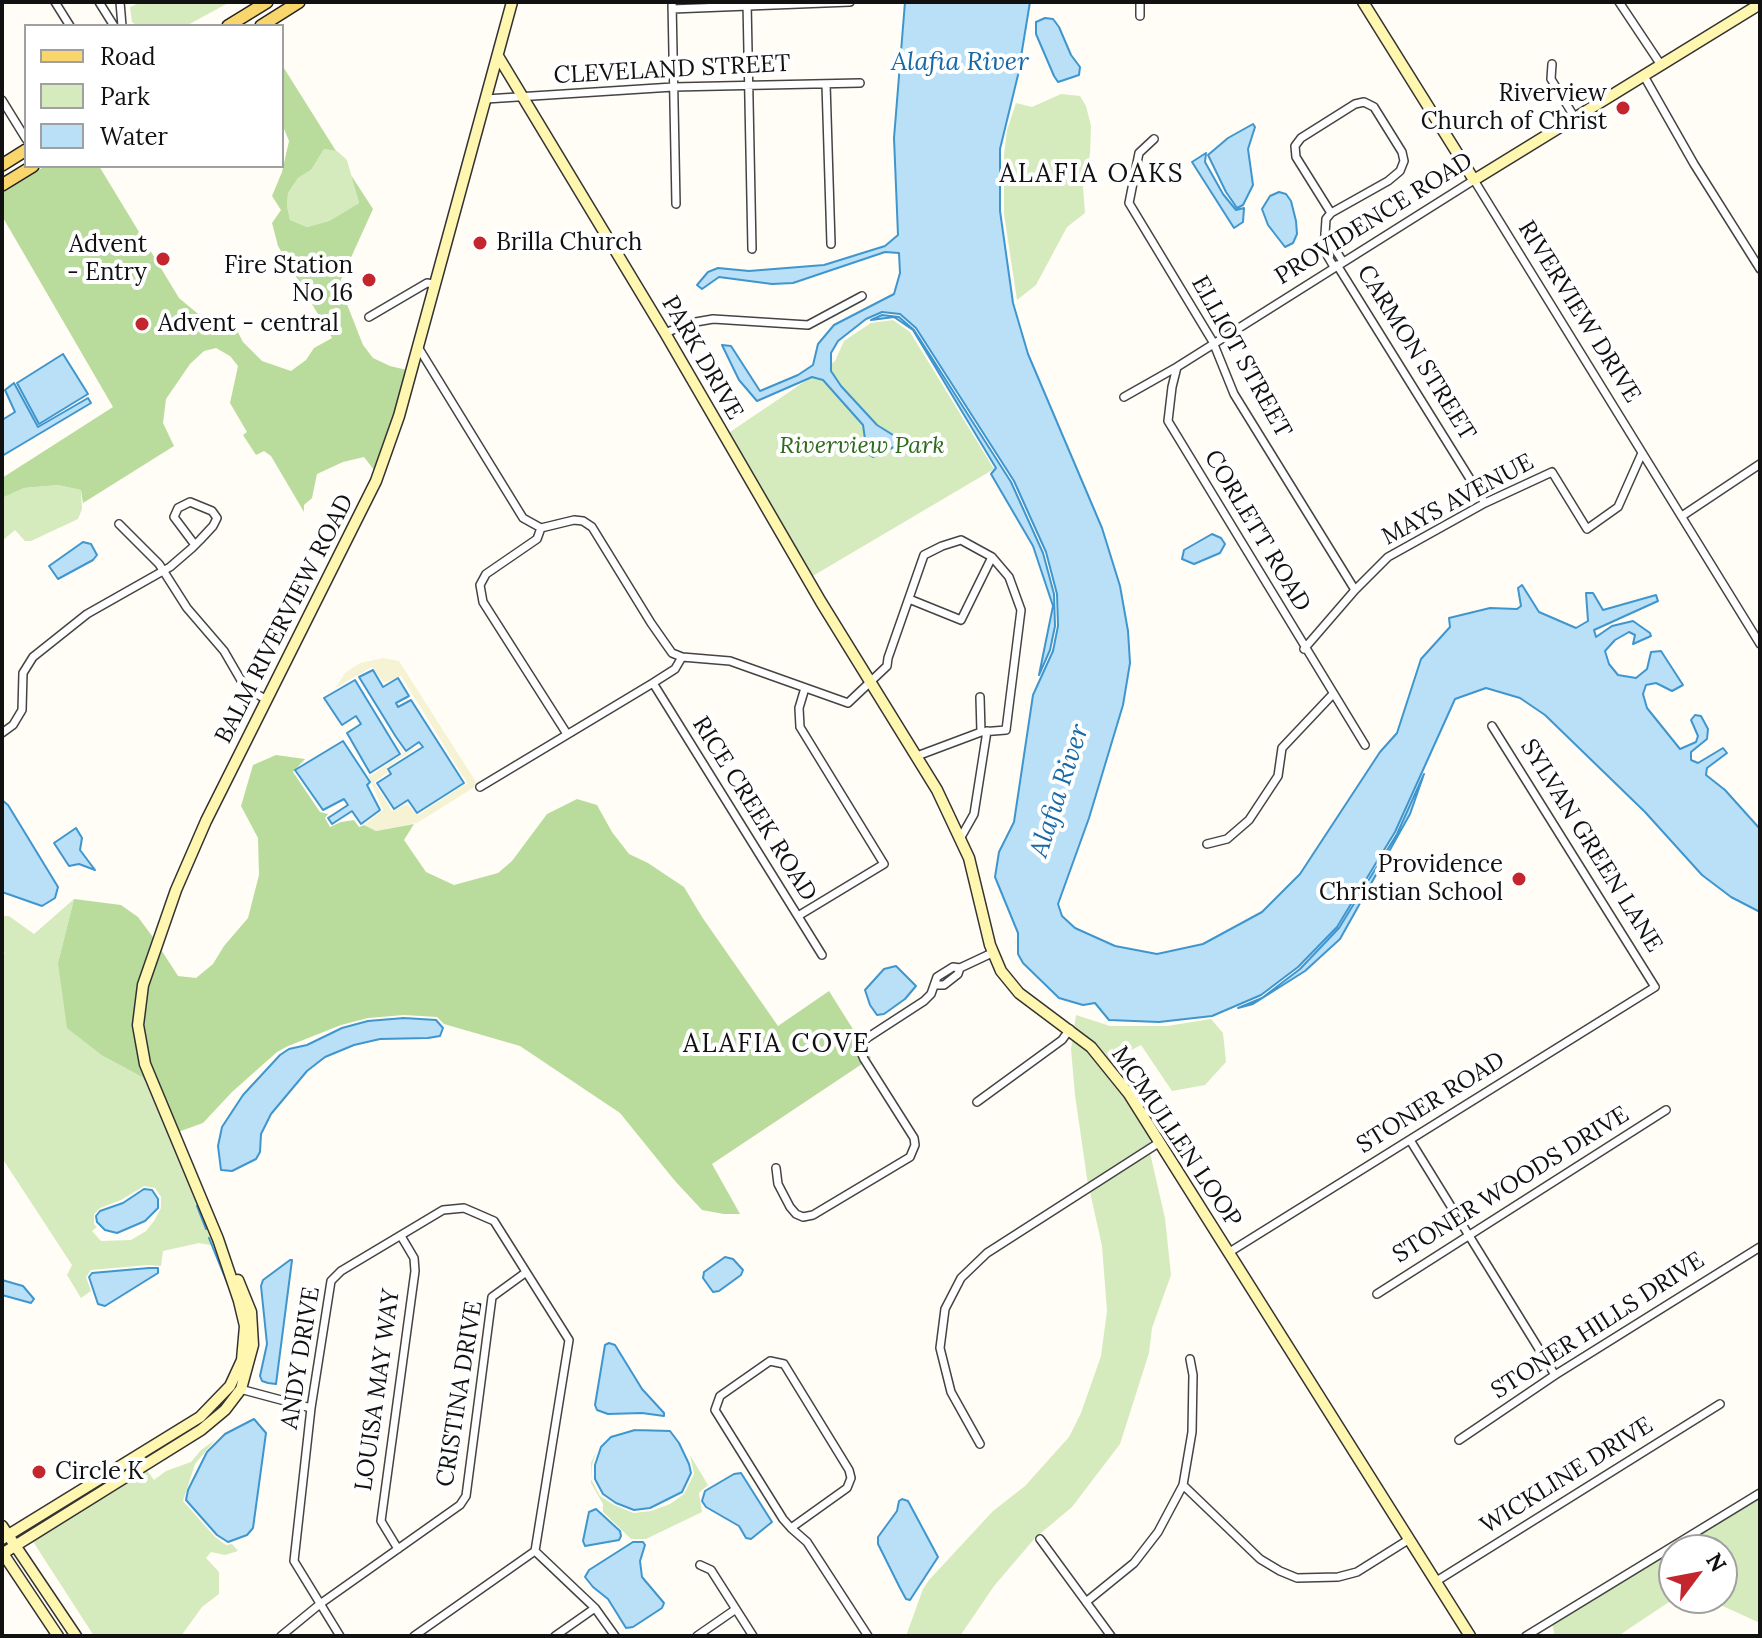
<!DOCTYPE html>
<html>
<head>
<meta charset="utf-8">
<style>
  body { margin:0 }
  #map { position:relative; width:1762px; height:1638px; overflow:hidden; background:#fffdf5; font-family:Lora,serif }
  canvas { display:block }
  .frame { position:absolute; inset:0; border:4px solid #111; pointer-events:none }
  .legend { position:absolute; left:24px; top:24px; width:260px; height:144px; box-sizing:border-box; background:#fff; border:2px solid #a0a0a0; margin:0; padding:10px 14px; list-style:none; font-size:24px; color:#111 }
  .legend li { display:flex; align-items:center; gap:16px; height:40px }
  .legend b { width:40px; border:2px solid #a0a0a0 }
  .north { position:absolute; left:1658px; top:1534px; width:80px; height:80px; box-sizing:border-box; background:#fff; border:2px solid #a0a0a0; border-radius:50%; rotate:58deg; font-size:22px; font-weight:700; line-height:32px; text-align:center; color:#111 }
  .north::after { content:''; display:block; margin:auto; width:28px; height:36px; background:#c4262e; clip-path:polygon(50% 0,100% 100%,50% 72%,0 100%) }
</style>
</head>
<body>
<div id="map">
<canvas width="1762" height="1638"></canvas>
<div class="frame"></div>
<ul class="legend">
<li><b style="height:10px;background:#f9d66b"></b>Road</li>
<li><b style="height:22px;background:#d5ebbd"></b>Park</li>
<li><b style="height:22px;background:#b9e0f7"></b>Water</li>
</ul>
<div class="north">N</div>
</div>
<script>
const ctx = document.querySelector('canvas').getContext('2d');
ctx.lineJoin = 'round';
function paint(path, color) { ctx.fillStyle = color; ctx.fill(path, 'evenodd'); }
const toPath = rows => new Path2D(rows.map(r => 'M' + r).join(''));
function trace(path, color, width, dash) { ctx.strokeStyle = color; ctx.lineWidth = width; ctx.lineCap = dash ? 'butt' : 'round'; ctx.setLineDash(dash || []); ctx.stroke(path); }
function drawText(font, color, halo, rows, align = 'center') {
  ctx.font = font + ' Lora,serif'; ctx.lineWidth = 8; ctx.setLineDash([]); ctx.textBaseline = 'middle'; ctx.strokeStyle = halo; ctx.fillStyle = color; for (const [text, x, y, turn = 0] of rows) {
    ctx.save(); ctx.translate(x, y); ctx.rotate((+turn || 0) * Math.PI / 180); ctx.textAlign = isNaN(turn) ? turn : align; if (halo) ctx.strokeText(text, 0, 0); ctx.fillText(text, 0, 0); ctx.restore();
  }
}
const farmland = toPath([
  [383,658,399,661,478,785,417,823,376,831,364,825,383,810,368,775,372,775,403,754,385,725,404,753,419,746,387,767,387,773,374,782,392,811,407,804,418,815,467,783,401,676,384,683,372,667,335,688,346,672,360,663]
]);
const green = toPath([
  [142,2,230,2,186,26,137,26,132,22,130,7],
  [1061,94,1080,96,1086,106,1091,126,1090,154,1083,187,1085,213,1067,227,1036,285,1017,300,1004,214,1004,155,1007,130,1016,103,1032,107],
  [324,149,337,151,347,160,359,203,329,221,307,227,290,220,287,206,288,193,298,178,311,170],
  [893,320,910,332,994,469,811,577,727,434,835,361,844,341,871,323],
  [58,485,81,490,82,509,78,519,31,541,25,541,15,530,2,541,2,498,24,488],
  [74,899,58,963,103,1056,142,1077,154,1095,216,1246,199,1243,163,1251,161,1266,148,1265,91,1270,86,1277,91,1291,81,1298,67,1275,72,1265,2,1158,2,955,5,953,2,949,2,916,9,916,34,934],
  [144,1186,155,1188,161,1197,161,1208,154,1221,146,1231,131,1240,101,1241,92,1231,97,1227,94,1224,94,1214,100,1208,121,1200],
  [1076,1015,1110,1026,1167,1026,1211,1019,1223,1033,1226,1062,1205,1085,1172,1091,1141,1045,1109,1062,1074,1028],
  [1073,1037,1088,1050,1125,1096,1150,1133,1150,1145,1088,1185,1075,1095,1071,1049],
  [1150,1153,1165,1218,1171,1275,1152,1328,1149,1353,1120,1444,1072,1507,1035,1538,994,1586,960,1636,906,1636,923,1589,929,1580,993,1511,1025,1486,1069,1437,1081,1413,1101,1356,1107,1311,1102,1246,1090,1192],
  [215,1440,195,1464,183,1501,215,1537,226,1545,232,1544,238,1551,225,1555,211,1552,206,1558,219,1572,219,1594,202,1607,181,1636,94,1636,32,1540,146,1469,154,1480,166,1471,191,1462,201,1450],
  [597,1450,592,1465,591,1479,600,1496,614,1505,634,1513,651,1511,670,1504,684,1494,694,1474,690,1455,708,1485,699,1493,702,1512,646,1539,631,1539,603,1512,603,1504,591,1483,591,1463],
  [1760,1496,1760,1623,1705,1598,1722,1598,1722,1550,1674,1550,1675,1598,1618,1636,1555,1636,1552,1624]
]);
const forest = toPath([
  [282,65,336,151,324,149,311,170,298,178,288,193,287,206,290,220,307,227,329,221,359,203,351,175,373,209,339,284,363,345,373,358,390,366,407,370,395,415,376,469,374,470,364,457,343,462,317,474,312,498,304,505,304,512,271,456,264,451,256,455,243,435,247,432,230,403,238,366,230,356,216,348,204,351,190,364,166,399,163,423,174,446,83,503,81,490,58,485,24,488,2,498,2,478,113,407,2,216,2,193,45,166,99,166,179,298,203,318,231,319,243,342,262,361,291,371,306,360,314,348,332,338,278,246,272,223,281,210,272,196,282,172,289,141,282,124],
  [276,755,305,759,293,772,320,812,328,814,325,818,330,827,341,822,354,820,359,827,364,825,376,831,414,824,404,840,426,872,454,885,498,873,512,861,547,814,577,799,597,805,612,832,629,854,648,863,684,887,702,917,778,1026,829,991,871,1058,712,1164,740,1214,724,1214,702,1210,675,1181,620,1113,520,1046,444,1024,437,1017,404,1015,368,1018,341,1025,288,1046,277,1052,232,1092,203,1123,178,1132,148,1062,142,1024,146,985,160,948,178,976,196,978,213,964,224,946,248,918,259,875,258,838,241,806,253,765],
  [74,899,121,905,138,917,155,940,139,984,134,1010,136,1041,141,1065,154,1095,142,1077,103,1056,67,1028,58,963]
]);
const water = toPath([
  [905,2,1030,2,1018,75,1000,149,1000,211,1013,303,1028,354,1102,528,1120,586,1128,631,1130,663,1123,705,1089,818,1058,904,1062,916,1075,928,1115,946,1157,954,1203,944,1262,912,1300,874,1380,752,1397,733,1421,659,1450,627,1449,618,1490,608,1517,609,1521,606,1518,588,1522,585,1539,612,1576,628,1588,621,1586,593,1593,593,1603,610,1656,595,1658,601,1594,630,1596,637,1612,626,1633,621,1650,633,1651,636,1633,644,1635,635,1629,632,1615,640,1605,651,1609,664,1618,675,1636,678,1647,669,1651,652,1661,651,1683,685,1672,691,1656,683,1646,685,1643,694,1647,708,1680,749,1696,742,1698,736,1691,720,1695,715,1701,716,1708,729,1707,739,1691,752,1691,760,1698,763,1723,748,1727,753,1707,768,1706,775,1725,790,1760,829,1760,912,1731,897,1702,875,1645,812,1545,715,1520,698,1486,688,1455,699,1395,832,1337,927,1298,967,1261,995,1212,1016,1159,1022,1109,1020,1095,1003,1083,1005,1059,998,1023,963,1018,954,1018,933,995,877,999,852,1014,822,1033,695,1053,651,1058,626,1057,594,1046,552,1014,481,916,328,900,314,882,312,866,319,838,341,831,353,831,371,841,386,877,425,901,440,896,446,873,457,867,453,863,425,823,380,812,377,757,401,739,380,722,345,731,346,760,391,798,375,813,365,818,344,834,325,894,294,900,273,899,253,885,252,793,283,772,284,719,277,702,289,697,285,708,272,718,268,749,271,824,265,885,246,898,235,894,138,905,2],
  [1045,18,1053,19,1059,27,1071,55,1080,67,1079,75,1058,82,1054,76,1036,34,1036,22,1045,18],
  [1253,124,1255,127,1248,149,1253,185,1243,205,1237,208,1226,192,1208,155,1228,138,1253,124],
  [1206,153,1205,162,1223,194,1236,210,1244,208,1243,222,1234,228,1192,162,1206,153],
  [1279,192,1286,194,1291,201,1296,221,1297,234,1293,243,1285,247,1268,225,1262,209,1270,196,1279,192],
  [882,315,899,317,914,330,1011,482,1043,553,1054,594,1055,626,1050,650,1039,675,1053,606,1033,546,991,474,996,468,913,330,894,317,871,320,882,315],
  [63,354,88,394,39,424,17,383,63,354],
  [14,383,38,427,88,398,91,403,2,456,2,420,15,412,5,390,14,383],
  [1212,534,1221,538,1225,544,1220,553,1194,564,1182,559,1184,550,1212,534],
  [83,542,91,544,97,555,93,560,58,579,49,566,83,542],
  [373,670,383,687,398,678,409,696,396,703,398,707,411,700,464,783,417,813,408,800,394,809,377,783,391,774,388,769,423,747,419,742,406,751,396,737,359,677,373,670],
  [355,680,400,754,370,773,347,733,361,724,356,716,342,725,324,698,355,680],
  [343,741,370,782,367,785,380,810,361,824,352,811,332,824,328,818,348,805,344,799,323,810,295,770,343,741],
  [1424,774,1410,814,1340,939,1305,971,1253,1004,1238,1008,1262,998,1300,969,1339,928,1397,834,1424,774],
  [2,800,8,805,58,887,55,898,42,906,2,892,2,800],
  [76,828,82,838,80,850,95,870,79,864,69,866,54,843,76,828],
  [896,966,916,986,905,999,884,1014,877,1015,870,1005,865,990,884,969,896,966],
  [404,1018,436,1020,443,1028,440,1036,428,1038,380,1039,354,1045,325,1057,307,1071,271,1114,261,1134,260,1152,256,1159,232,1171,221,1170,218,1146,222,1127,243,1095,280,1055,289,1049,307,1045,342,1028,368,1021,404,1018],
  [144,1189,152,1190,158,1199,158,1208,145,1221,117,1233,105,1230,97,1222,96,1216,100,1211,123,1203,144,1189],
  [725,1257,733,1259,743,1270,741,1275,719,1291,713,1292,703,1278,704,1272,725,1257],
  [290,1260,292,1260,276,1384,268,1383,262,1381,260,1376,267,1344,261,1286,263,1280,290,1260],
  [149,1268,158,1268,158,1273,105,1306,98,1304,89,1277,92,1273,149,1268],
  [2,1280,23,1286,34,1299,31,1303,2,1295,2,1280],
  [609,1343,615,1345,642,1389,664,1413,664,1416,642,1413,608,1414,597,1410,595,1405,605,1345,609,1343],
  [254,1419,266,1433,253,1528,247,1535,228,1542,217,1535,186,1500,188,1490,207,1452,225,1434,254,1419],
  [635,1430,670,1431,679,1443,689,1464,691,1473,682,1492,650,1508,634,1510,616,1503,603,1494,595,1479,595,1465,601,1447,611,1437,635,1430],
  [741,1473,772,1522,751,1539,746,1538,739,1526,706,1507,702,1501,705,1491,734,1474,741,1473],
  [902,1499,908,1501,938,1557,910,1600,906,1599,900,1588,878,1544,878,1537,897,1511,899,1501,902,1499],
  [596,1509,620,1531,621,1536,619,1540,585,1546,583,1541,589,1512,596,1509],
  [633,1542,643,1542,645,1545,640,1561,642,1577,664,1603,662,1608,633,1627,626,1628,608,1599,593,1587,585,1577,589,1570,633,1542]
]);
const stream = toPath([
  [197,1206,206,1229],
  [209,1238,228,1285]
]);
const street = toPath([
  [55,2,70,26],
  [99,2,114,26],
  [120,2,122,26],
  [672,2,676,204],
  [747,2,752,249],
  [1140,2,1140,16],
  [1619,2,1661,65],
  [672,9,850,2],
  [1552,64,1551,79,1575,118],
  [1644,76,1694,164,1760,269],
  [826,84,831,244],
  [486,99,673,87,860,83],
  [2,100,26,139],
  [1154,139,1139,153,1129,203,1213,342,1234,394,1355,590],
  [1331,213,1296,157,1295,146,1301,138,1355,104,1364,102,1374,107,1402,152,1404,161,1400,171,1388,181,1331,213,1326,219,1324,250,1334,267],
  [1325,233,1343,262],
  [1337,265,1485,503],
  [369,317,427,283,434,284],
  [665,333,690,323,713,319,808,325,862,296],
  [418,347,523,518,541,528,574,520,583,521,592,527,651,623,672,653,682,657,730,661,848,703,887,666,888,658,924,555,942,546,961,540,992,557,1009,577,1021,610,1006,730,981,732,917,756],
  [1124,397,1177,367],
  [1682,516,1760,464],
  [119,524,159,564,187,608,224,651,242,682,248,689,267,700],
  [541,528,537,539,486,574,480,585,483,602,567,734],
  [909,599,961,620,992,557],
  [1304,649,1355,590,1388,557,1485,503,1552,472,1587,529,1618,507,1642,453],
  [653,683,822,955],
  [980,697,981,732],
  [2,733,13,725,22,710,23,673,33,657,87,614,170,567,192,548,200,540,213,526,217,518,212,511,190,502,178,508,174,517,195,545],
  [1365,745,1168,421,1172,387,1177,367,1474,180,1760,644],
  [480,787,653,683,675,669,682,657],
  [961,837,974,814,987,731],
  [1207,844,1227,839,1249,820,1278,776,1282,748,1333,694],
  [798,916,884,864,800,727,799,708,805,688],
  [936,985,944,985,958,974,960,968],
  [977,1102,1062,1040,1070,1029],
  [1410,1140,1555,1375],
  [776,1168,778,1184,790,1207,796,1214,803,1217,813,1215,910,1157,915,1145,914,1138,864,1059,861,1052,862,1044,867,1038,924,1001,931,994,937,977,953,967,960,968,992,953],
  [1228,1253,1655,987,1492,726],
  [1377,1294,1666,1110],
  [240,1389,311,1408],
  [1459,1440,1555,1375,1760,1247],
  [980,1444,951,1392,940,1348,945,1309,961,1278,987,1253,1160,1142],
  [1183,1485,1260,1559,1280,1571,1297,1578,1338,1577,1357,1572,1408,1540],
  [791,1528,847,1488,851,1478,849,1470,784,1364,770,1361,720,1396,715,1410,783,1519,791,1528,807,1542,868,1636],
  [1040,1539,1111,1636],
  [398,1549,381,1521,415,1271,414,1258,401,1236],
  [535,1551,595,1608,615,1636],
  [700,1565,711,1570,753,1636],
  [1435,1582,1720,1404],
  [1086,1602,1134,1563,1158,1532,1183,1485,1192,1432,1193,1375,1190,1359],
  [281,1636,320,1604,460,1505,466,1496,492,1297,525,1273],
  [340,1636,294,1561,311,1408,331,1281,341,1271,443,1210,464,1208,494,1221,569,1340,535,1551,414,1636],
  [555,1636,595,1608],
  [697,1636,736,1609],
  [1526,1636,1760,1493]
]);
const secondary = toPath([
  [1363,2,1474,180,1760,4],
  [498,56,665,333,821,602,937,790,969,858,990,945,1001,971,1019,993,1091,1047,1129,1094,1470,1636],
  [2,1526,76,1636],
  [2,1539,200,1417,230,1386,242,1360,245,1326,239,1301,218,1239,145,1064,138,1025,143,985,176,890,206,821,376,481,399,416,512,2],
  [2,1552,58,1636],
  [2,1554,201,1430,225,1410,241,1389,253,1345,251,1312,238,1280]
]);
const primary = toPath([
  [228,26,267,2],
  [261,26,299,2],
  [2,165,26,150],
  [2,185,33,166]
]);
const markers = [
  [1623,108,8,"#c4262e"],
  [480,243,8,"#c4262e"],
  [163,259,8,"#c4262e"],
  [369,280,8,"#c4262e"],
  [142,324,8,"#c4262e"],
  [1519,879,8,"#c4262e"],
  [39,1472,8,"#c4262e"]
];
const streetNames = [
  ["CLEVELAND STREET",672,70,-3],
  ["PROVIDENCE ROAD",1374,219,-32],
  ["RIVERVIEW DRIVE",1579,312,58],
  ["CARMON STREET",1416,353,58],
  ["ELLIOT STREET",1241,357,61],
  ["PARK DRIVE",702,358,60],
  ["MAYS AVENUE",1458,500,-28],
  ["CORLETT ROAD",1257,531,59],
  ["BALM RIVERVIEW ROAD",285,619,-63],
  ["RICE CREEK ROAD",754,809,58],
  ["SYLVAN GREEN LANE",1591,846,58],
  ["STONER ROAD",1431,1103,-32],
  ["MCMULLEN LOOP",1176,1137,56],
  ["STONER WOODS DRIVE",1511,1185,-32],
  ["STONER HILLS DRIVE",1598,1326,-33],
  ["ANDY DRIVE",301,1358,-81],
  ["LOUISA MAY WAY",378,1390,-82],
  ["CRISTINA DRIVE",460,1394,-81],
  ["WICKLINE DRIVE",1567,1476,-32]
];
const poiNames = [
  ["Riverview",1607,94],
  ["Church of Christ",1607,122],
  ["Brilla Church",496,243,"left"],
  ["Advent",147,245],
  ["- Entry",147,273],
  ["Fire Station",353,266],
  ["No 16",353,294],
  ["Advent - central",158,324,"left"],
  ["Providence",1503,865],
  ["Christian School",1503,893],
  ["Circle K",55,1472,"left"]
];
const parkNames = [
  ["Riverview Park",862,446]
];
const waterNames = [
  ["Alafia River",960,63],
  ["Alafia River",1060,791,-72]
];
const neighbourhoodNames = [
  ["ALAFIA OAKS",1092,175],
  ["ALAFIA COVE",777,1045]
];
paint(farmland, '#f6f3d4');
paint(green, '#d5ebbd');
paint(forest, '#b9dc9c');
paint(water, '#b9e0f7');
trace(water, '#3f96cf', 2);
trace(stream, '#3f96cf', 2);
trace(street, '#444', 10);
trace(secondary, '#333', 13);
trace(primary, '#222', 14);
trace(street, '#fff', 7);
trace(secondary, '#fff6b0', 10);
trace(primary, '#f9d66b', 11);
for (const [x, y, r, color] of markers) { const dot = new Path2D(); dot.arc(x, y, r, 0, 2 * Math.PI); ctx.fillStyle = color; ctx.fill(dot); trace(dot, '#fff', 3); }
drawText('24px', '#111', '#fff', streetNames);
drawText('24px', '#111', '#fff', poiNames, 'right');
drawText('italic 24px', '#2f6b1f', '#fff', parkNames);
drawText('italic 26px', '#1768a6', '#fff', waterNames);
ctx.letterSpacing = '2px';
drawText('26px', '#111', '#fff', neighbourhoodNames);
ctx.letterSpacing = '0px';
</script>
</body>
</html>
